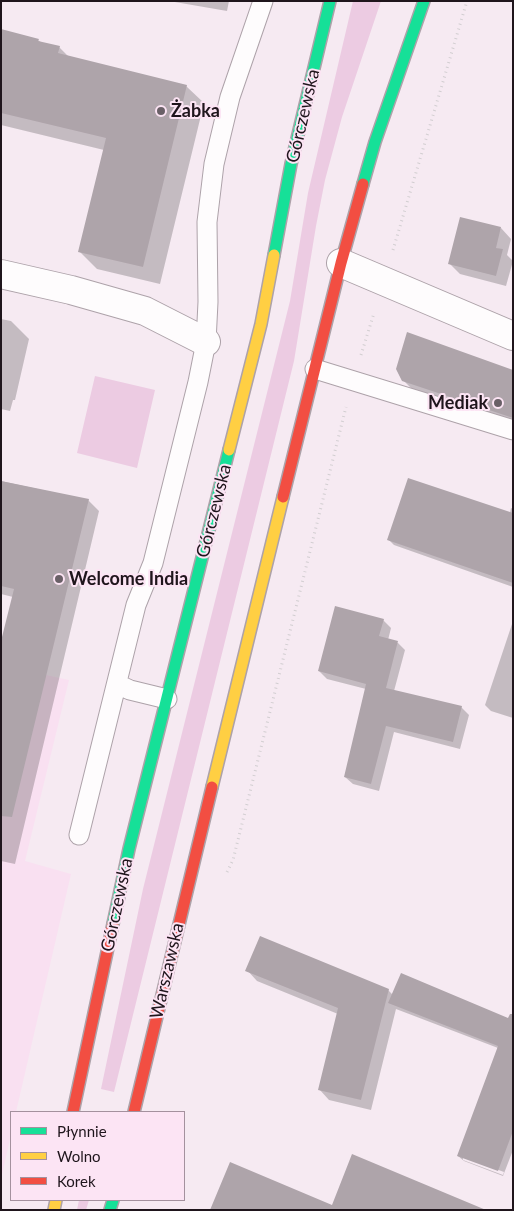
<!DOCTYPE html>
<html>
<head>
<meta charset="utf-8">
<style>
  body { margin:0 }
  #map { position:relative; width:514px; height:1211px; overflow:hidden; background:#f6eaf2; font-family:Lato,sans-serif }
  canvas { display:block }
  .frame { position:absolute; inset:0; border:2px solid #1f151c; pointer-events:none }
  .legend { position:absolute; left:10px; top:1111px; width:175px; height:90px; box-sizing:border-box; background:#fce4f4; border:1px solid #a4919e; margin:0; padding:6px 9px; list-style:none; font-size:15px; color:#1f151c }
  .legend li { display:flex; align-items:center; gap:10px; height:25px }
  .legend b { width:25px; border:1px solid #a4919e }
</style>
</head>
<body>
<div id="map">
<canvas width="514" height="1211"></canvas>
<div class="frame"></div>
<ul class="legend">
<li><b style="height:6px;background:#16e098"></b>Płynnie</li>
<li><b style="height:6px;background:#ffcf43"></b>Wolno</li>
<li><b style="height:6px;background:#f24e42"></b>Korek</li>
</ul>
</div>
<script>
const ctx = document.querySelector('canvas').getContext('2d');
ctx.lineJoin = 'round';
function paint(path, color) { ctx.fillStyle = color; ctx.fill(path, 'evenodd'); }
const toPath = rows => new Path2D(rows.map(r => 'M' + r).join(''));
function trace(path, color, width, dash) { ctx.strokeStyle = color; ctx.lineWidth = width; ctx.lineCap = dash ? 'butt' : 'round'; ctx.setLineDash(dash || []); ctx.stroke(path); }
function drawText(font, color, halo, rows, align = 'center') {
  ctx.font = font + ' Lato,sans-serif'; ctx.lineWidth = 4; ctx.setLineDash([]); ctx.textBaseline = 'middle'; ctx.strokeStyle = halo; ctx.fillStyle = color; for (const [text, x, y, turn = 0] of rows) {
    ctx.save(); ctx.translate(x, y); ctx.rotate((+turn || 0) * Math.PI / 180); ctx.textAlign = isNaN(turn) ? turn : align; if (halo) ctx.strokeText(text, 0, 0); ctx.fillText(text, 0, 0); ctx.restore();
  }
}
const built = toPath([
  [1,665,69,680,25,861,71,874,16,1112,11,1112,11,1135,1,1179]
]);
const green = toPath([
  [353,1,381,1,342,117,325,180,316,226,294,361,114,1092,101,1089,143,889,290,301,308,193],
  [95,376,155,390,137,468,77,453],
  [79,1200,89,1200,86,1210,77,1210]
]);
const shadow = toPath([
  [169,1,229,1,227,11],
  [1,31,38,40,42,43,59,47,69,57,186,86,204,103,160,284,97,269,79,251,104,150,1,125],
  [501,228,511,239,507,255,513,261,506,286,460,274,450,264],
  [1,319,11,321,29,339,15,400,13,400,10,411,1,409],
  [513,371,513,424,414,391,403,380],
  [1,481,88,500,99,511,15,864,1,861,1,647,13,597,1,594],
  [511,508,513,509,513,587,394,545,388,539,510,513],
  [383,620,391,628,388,640,398,643,405,650,394,691,461,707,469,715,460,749,394,732,379,791,353,784,345,777,366,689,327,679,319,671],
  [513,621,513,718,491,711,485,705],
  [247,970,388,990,393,995,513,1021,513,1150,503,1176,464,1161,458,1156,498,1048,396,1009,371,1110,329,1100,319,1089,338,1014,257,981],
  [463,1157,504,1172,503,1175,463,1160]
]);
const building = toPath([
  [1,29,39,39,38,41,60,46,58,53,187,85,143,267,78,252,106,138,1,113],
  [460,217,501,227,496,248,503,249,496,276,448,264],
  [407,332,513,370,513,418,402,381,396,369],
  [408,478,513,513,513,583,387,540],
  [1,481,89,499,12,817,1,816,1,641,14,589,1,586],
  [335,606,384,619,379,636,398,641,386,688,462,706,453,742,386,726,371,784,344,777,366,684,318,671],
  [260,936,389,989,361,1100,318,1090,338,1008,245,971],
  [401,973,508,1018,510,1014,513,1014,513,1131,498,1171,457,1156,498,1046,388,1003],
  [352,1154,486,1210,210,1210,230,1162,332,1205]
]);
const path = toPath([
  [393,250,467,1],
  [361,355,374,313],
  [227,872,233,860,346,407]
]);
const lane = toPath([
  [315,369,513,430],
  [117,684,130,690,167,699],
  [79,835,136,605,153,563,198,382,206,342,208,302,207,222,214,164,230,97,263,1]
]);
const street = toPath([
  [341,263,513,336],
  [1,274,71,290,145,311,206,342]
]);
const fast = toPath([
  [363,184,375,142,424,1],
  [274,255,291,164,330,1],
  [113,924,129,849,229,450],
  [110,1210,113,1200]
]);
const slow = toPath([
  [229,450,261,324,274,255],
  [212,787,283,497],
  [54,1210,56,1200]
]);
const jam = toPath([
  [283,497,341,263,363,184],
  [73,1112,113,924],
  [134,1112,212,787]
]);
const markers = [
  [161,111,5,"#6a6067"],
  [498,403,5,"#6a6067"],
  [59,579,5,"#6a6067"]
];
const poiNames = [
  ["Żabka",171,111],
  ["Mediak",488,403,"right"],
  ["Welcome India",69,579]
];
const streetNames = [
  ["Górczewska",303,116,-77],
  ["Górczewska",214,511,-76],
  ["Górczewska",117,905,-78],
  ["Warszawska",167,971,-77]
];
paint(built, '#f9e0f1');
paint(green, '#eccbe2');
paint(shadow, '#0003');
paint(building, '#aea4aa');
trace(lane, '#ada2a9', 21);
trace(street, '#ada2a9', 30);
trace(fast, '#ada2a9', 14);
trace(slow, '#ada2a9', 14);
trace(jam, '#ada2a9', 14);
trace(path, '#d2ced1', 3, [1, 4]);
trace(lane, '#fefcfd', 19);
trace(street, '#fefcfd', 28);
trace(fast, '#16e098', 11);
trace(slow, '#ffcf43', 11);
trace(jam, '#f24e42', 11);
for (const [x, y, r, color] of markers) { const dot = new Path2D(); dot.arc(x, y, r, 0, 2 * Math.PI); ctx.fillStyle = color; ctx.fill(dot); trace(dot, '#fce4f4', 2); }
drawText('bold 18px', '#1f151c', '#fce4f4', poiNames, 'left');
drawText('18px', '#1f151c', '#fce4f4', streetNames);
</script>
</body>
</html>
